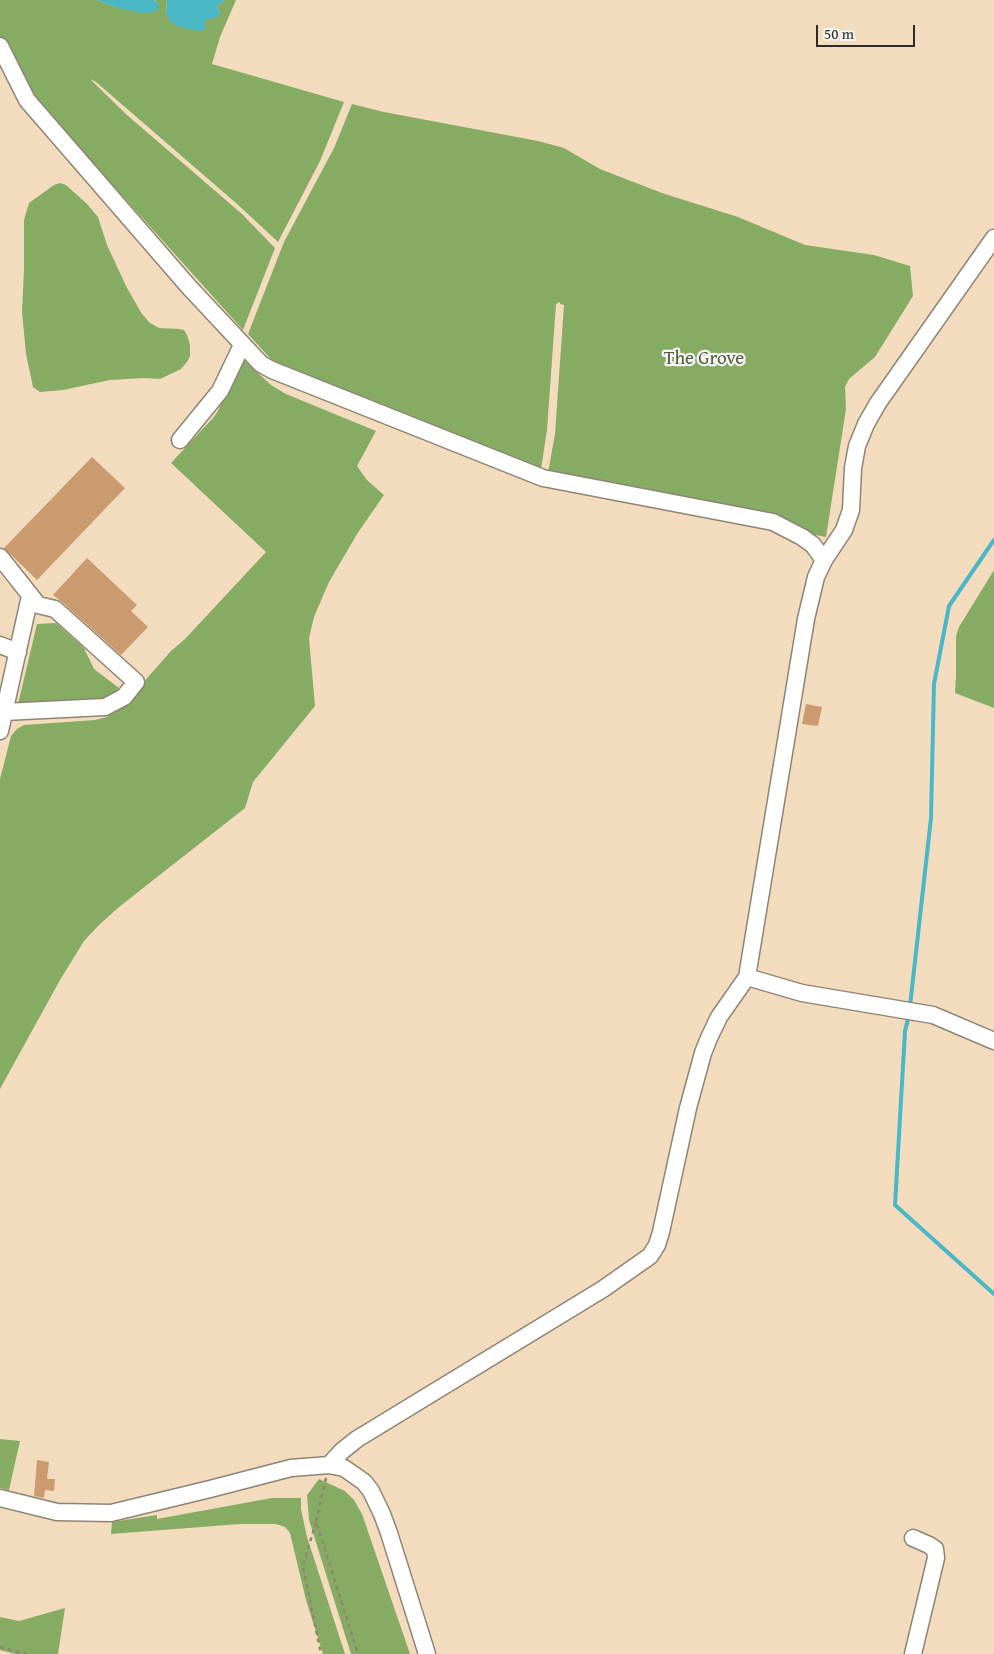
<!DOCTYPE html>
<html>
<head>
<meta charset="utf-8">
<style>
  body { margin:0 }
  #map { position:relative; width:994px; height:1654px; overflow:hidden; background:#f3dcbe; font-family:"Gentium Book Plus",serif }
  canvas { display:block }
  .scale { position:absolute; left:816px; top:25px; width:99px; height:22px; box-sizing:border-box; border:2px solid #2b2b2b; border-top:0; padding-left:6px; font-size:15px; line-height:18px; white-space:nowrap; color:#2b2b2b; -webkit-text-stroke:4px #f6f6f2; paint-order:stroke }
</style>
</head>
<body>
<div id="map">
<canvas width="994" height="1654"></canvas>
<div class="scale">50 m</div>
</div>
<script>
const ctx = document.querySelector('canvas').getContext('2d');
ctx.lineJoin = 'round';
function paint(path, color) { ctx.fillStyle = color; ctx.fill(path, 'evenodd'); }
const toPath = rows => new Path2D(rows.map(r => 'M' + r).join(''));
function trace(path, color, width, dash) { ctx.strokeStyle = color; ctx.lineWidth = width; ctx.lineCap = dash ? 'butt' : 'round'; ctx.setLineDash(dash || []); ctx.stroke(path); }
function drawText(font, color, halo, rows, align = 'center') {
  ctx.font = font + ' "Gentium Book Plus",serif'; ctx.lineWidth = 4.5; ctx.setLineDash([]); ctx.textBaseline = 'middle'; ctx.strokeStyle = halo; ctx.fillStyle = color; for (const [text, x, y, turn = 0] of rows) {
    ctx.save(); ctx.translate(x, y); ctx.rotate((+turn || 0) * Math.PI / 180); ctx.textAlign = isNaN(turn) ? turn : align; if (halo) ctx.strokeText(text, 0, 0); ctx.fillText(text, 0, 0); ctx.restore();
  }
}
const forest = toPath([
  [0,0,97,0,115,7,156,1,154,0,167,0,166,14,204,23,205,20,220,14,217,6,225,0,236,0,220,37,212,64,344,102,320,161,278,242,236,203,96,82,90,79,127,115,242,214,275,248,243,330,119,192,34,103,0,36],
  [352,104,384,112,538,141,564,148,600,169,662,193,738,217,805,245,874,255,910,266,913,296,875,357,849,379,845,387,846,409,826,537,546,484,555,434,564,305,560,304,560,302,556,304,547,430,539,482,292,382,248,334,284,242,334,148],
  [60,183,66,185,87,204,98,217,107,245,127,288,142,314,150,323,159,328,179,329,184,330,187,335,190,345,190,356,187,362,181,369,160,379,144,378,110,380,63,390,40,392,33,387,26,354,22,312,24,270,24,220,29,203,54,185],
  [245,361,271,385,286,394,376,431,357,466,367,480,384,495,357,534,329,582,314,617,309,638,315,706,253,782,245,808,119,907,99,925,84,941,60,980,0,1089,0,779,11,736,17,729,24,725,95,720,107,717,120,709,171,651,185,639,266,552,171,463,213,418,218,411,238,363],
  [994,570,994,708,955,693,956,675,956,636,959,627],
  [56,623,84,648,94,669,119,688,106,700,18,704,37,624],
  [0,1439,20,1441,9,1490,0,1488],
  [319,1479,345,1491,354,1500,362,1514,410,1654,351,1654,309,1520,307,1495],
  [272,1498,301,1498,301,1509,307,1537,345,1654,323,1654,306,1600,290,1533,285,1527,276,1524,240,1524,111,1534,112,1522,157,1515,157,1519],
  [65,1608,58,1654,15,1654,0,1650,0,1617,19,1621]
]);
const water = toPath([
  [97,0,154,0,159,5,157,10,153,12,141,13,115,7],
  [167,0,225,0,217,6,220,14,218,17,205,20,204,23,206,28,201,31,179,27,171,22,166,14]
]);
const stream = toPath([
  [910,1006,931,818,934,684,949,606,994,540],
  [909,1015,905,1031,895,1205,994,1294]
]);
const building = toPath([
  [92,457,125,488,37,580,4,548],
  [87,558,137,605,131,611,148,627,121,655,62,602,53,595],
  [806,704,822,707,818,726,802,724],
  [37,1460,49,1462,47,1479,55,1479,54,1491,45,1490,44,1498,34,1496]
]);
const path = toPath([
  [326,1478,316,1521,358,1654],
  [316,1522,303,1566,321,1654],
  [0,1647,26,1654]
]);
const minor = toPath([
  [0,46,27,100,189,287,261,364,272,370,543,478,773,522,802,537,813,545,824,560],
  [180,440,220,391,242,345],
  [0,557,38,605,55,609,136,682,124,697,105,707,4,712],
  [0,645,18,652],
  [0,731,30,596],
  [747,977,802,993,933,1015,994,1041],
  [329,1465,342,1451,357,1439,603,1289,650,1256,657,1245,661,1232,688,1108,703,1053,709,1038,719,1017,747,977,806,619,816,577,824,560,844,530,851,510,853,468,857,446,866,424,878,403,994,238],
  [0,1498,57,1512,111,1513,210,1489,291,1468,329,1465,344,1468,364,1482,371,1491,382,1514,389,1533,427,1654],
  [913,1654,936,1558,935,1549,929,1545,913,1538]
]);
const parkNames = [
  ["The Grove",704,359]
];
paint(forest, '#86ac63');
paint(water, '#4ab7c6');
trace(stream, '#4ab7c6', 4);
paint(building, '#ca9b6f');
trace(minor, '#8f8474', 19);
trace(path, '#8f8474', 2.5, [4, 4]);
trace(minor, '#fff', 16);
drawText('19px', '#505a40', '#f6f6f2', parkNames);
</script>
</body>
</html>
